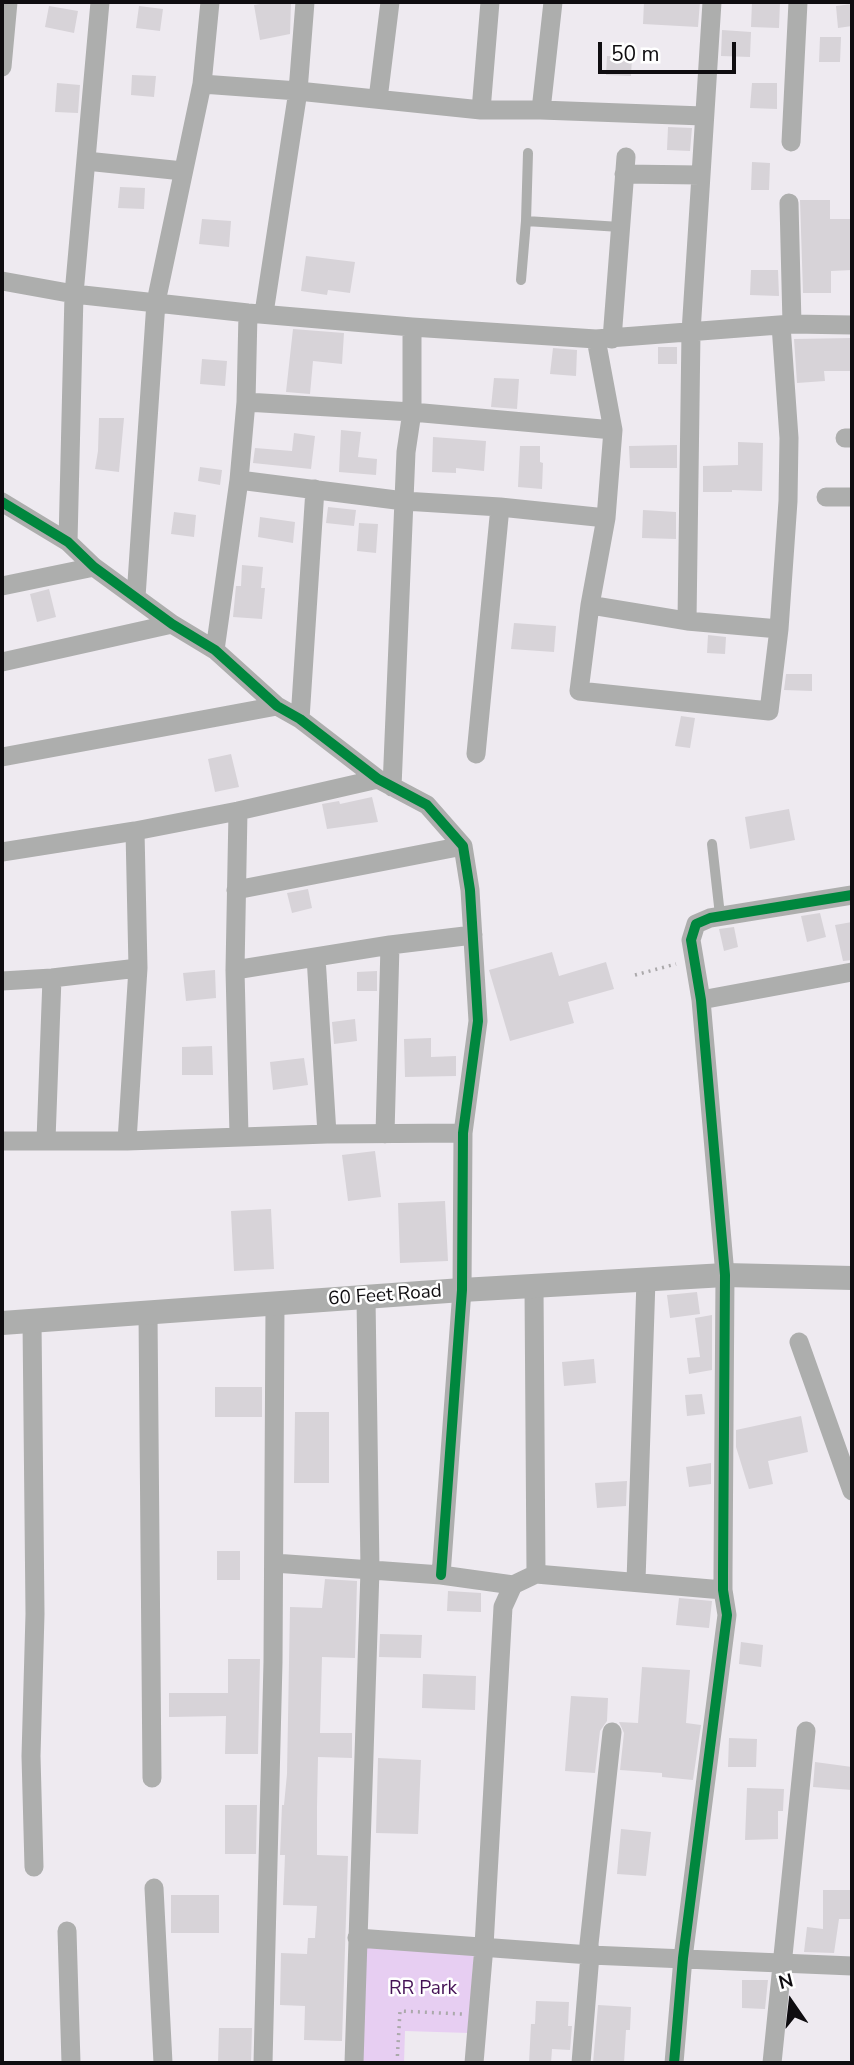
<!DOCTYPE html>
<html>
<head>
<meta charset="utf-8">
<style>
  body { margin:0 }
  #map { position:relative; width:854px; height:2065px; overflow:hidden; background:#eeeaf0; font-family:"Nunito Sans",sans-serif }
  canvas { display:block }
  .frame { position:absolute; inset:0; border:4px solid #0f0d10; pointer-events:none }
  .north { position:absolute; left:756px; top:1967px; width:70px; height:70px; -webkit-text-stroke:5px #fff; paint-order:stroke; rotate:346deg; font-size:19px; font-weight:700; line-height:28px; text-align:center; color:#0f0d10 }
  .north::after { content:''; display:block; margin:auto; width:24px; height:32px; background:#0f0d10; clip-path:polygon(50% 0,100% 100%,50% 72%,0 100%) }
  .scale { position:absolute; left:598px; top:42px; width:138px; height:32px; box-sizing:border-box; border:4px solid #0f0d10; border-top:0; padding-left:9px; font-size:21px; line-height:24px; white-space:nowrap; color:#0f0d10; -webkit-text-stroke:5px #fff; paint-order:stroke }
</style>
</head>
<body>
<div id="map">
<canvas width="854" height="2065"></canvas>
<div class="frame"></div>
<div class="north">N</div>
<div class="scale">50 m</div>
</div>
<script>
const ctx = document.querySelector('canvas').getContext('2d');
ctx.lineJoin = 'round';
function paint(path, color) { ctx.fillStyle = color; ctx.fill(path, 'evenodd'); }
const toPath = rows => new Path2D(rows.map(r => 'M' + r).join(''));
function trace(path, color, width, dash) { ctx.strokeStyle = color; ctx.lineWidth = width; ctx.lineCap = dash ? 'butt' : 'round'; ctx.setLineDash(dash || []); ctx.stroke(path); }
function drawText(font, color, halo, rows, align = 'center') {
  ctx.font = font + ' "Nunito Sans",sans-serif'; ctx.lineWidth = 5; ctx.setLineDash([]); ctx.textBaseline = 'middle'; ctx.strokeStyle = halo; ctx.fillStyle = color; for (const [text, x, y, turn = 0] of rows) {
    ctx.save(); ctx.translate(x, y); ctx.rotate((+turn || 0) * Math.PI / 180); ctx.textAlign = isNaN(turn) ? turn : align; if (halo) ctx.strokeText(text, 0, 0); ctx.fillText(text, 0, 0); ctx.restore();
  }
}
const green = toPath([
  [366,1943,474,1948,469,2033,405,2031,404,2063,359,2063]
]);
const building = toPath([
  [272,2,291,2,290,34,260,40,254,5],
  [644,2,700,2,698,27,643,24],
  [752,2,780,2,779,28,751,27],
  [852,4,852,26,838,28,836,6],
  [49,6,78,11,74,33,45,27],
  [139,6,163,9,160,31,136,28],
  [722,30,751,32,750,57,721,56],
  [820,37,841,37,840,62,819,62],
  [607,56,632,57,631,76,606,75],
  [132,75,156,76,154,97,131,95],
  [57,83,80,85,78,113,55,112],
  [752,83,777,83,777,109,750,108],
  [668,127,692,128,690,151,667,150],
  [752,162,770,163,769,190,751,190],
  [120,187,145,188,144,209,118,208],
  [800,200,830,200,830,219,852,219,852,270,831,271,831,293,803,293],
  [202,219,231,221,229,247,199,244],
  [306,256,355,262,350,293,328,290,327,295,301,291],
  [751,270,778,270,779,296,750,295],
  [293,329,344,333,342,364,313,361,310,394,286,392],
  [852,338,852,371,824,371,825,381,797,383,794,339],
  [658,347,677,347,677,364,658,364],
  [553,348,577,350,576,376,550,374],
  [202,359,227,361,225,386,200,384],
  [494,378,519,379,517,409,491,407],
  [99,418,124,418,119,472,95,469,98,451],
  [341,430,361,432,358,457,377,459,376,475,339,472],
  [294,433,315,436,311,469,253,463,255,448,292,451],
  [433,437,486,441,484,471,456,468,456,473,432,472],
  [738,442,763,443,762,491,732,490,732,492,703,492,703,466,738,465],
  [677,445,677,468,630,468,629,446],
  [520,446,540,446,540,462,543,463,542,489,518,487],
  [200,467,222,470,220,485,198,481],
  [328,507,356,510,354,526,326,523],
  [643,510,676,512,676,539,642,538],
  [174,512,196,515,194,537,171,534],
  [260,517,295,522,293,543,258,537],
  [359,523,378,524,376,553,357,551],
  [242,565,263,567,261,588,265,588,262,619,233,617,236,586,241,586],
  [49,589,56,617,37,622,30,594],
  [514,623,556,626,554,652,511,649],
  [708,635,726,637,725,654,707,653],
  [786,674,812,674,812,691,784,690],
  [681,716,695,718,690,748,675,746],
  [231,754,239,787,215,792,208,759],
  [372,797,378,822,327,829,322,804,339,801,340,804],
  [789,809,795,840,750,849,745,817],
  [308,889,312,908,292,913,287,893],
  [820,913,826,937,807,942,801,916],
  [852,922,852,960,843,961,835,925],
  [734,927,738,947,724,951,719,929],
  [552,952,559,976,606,962,614,989,568,1002,574,1023,510,1041,489,970],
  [215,970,216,998,186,1001,183,973],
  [377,971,377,991,357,991,357,972],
  [355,1019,357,1041,334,1044,332,1022],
  [431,1038,431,1057,456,1056,456,1076,405,1077,404,1039],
  [212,1046,213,1075,182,1075,182,1047],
  [304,1058,308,1085,273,1090,270,1062],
  [375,1151,381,1197,348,1201,342,1155],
  [445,1201,448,1261,400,1263,398,1203],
  [271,1209,274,1269,234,1271,231,1211],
  [697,1292,700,1314,670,1318,667,1295],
  [712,1315,712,1370,689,1374,687,1358,700,1357,695,1318],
  [594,1359,596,1383,564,1386,562,1362],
  [215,1387,262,1387,262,1417,215,1417],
  [702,1394,705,1414,687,1416,685,1395],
  [295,1412,329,1412,329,1483,294,1483],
  [801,1416,808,1452,768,1461,773,1484,749,1489,736,1447,736,1430],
  [711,1463,711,1484,689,1487,686,1467],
  [627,1481,626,1506,597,1508,595,1483],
  [217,1551,240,1551,240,1580,217,1580],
  [325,1579,357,1581,355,1658,322,1657,320,1733,352,1733,352,1758,318,1757,317,1807,317,1855,348,1856,342,2041,304,2040,305,2006,280,2005,281,1953,307,1954,308,1938,315,1938,317,1906,283,1905,285,1855,280,1855,282,1805,284,1805,287,1774,290,1607,322,1608],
  [448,1591,481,1593,481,1612,447,1611],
  [679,1598,712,1601,709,1628,676,1625],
  [380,1634,422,1635,421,1658,379,1657],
  [741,1642,763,1645,761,1667,739,1664],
  [228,1659,260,1659,258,1754,225,1754,226,1716,169,1717,169,1693,228,1693],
  [642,1667,690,1670,686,1723,701,1725,693,1780,662,1777,662,1773,620,1770,624,1733,619,1722,638,1723],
  [423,1674,476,1676,475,1710,422,1708],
  [571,1696,608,1698,607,1721,600,1731,595,1773,565,1771],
  [729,1738,757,1739,756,1767,728,1767],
  [378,1758,421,1760,418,1834,376,1833],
  [815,1762,852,1767,852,1790,813,1787],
  [747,1788,784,1789,783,1811,778,1811,778,1839,745,1840],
  [225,1805,257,1805,256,1854,225,1854],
  [621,1829,651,1832,646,1876,617,1874],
  [823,1890,852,1890,852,1919,839,1919,834,1953,804,1952,807,1927,823,1929],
  [171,1895,219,1895,219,1933,171,1933],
  [742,1980,768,1980,765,2009,742,2008],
  [536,2001,569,2002,568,2026,572,2026,570,2050,552,2049,551,2063,529,2063,531,2024,535,2024],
  [598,2005,631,2007,630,2030,626,2030,624,2063,593,2063],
  [219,2028,252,2028,251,2063,218,2063]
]);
const path = toPath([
  [635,975,676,964],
  [397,2063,400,2011,462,2014]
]);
const service = toPath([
  [526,221,528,153],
  [521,280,526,221,620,227],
  [712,844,720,915]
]);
const minor = toPath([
  [2,67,8,2],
  [202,84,298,91,481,110,541,110,703,116],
  [378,99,390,2],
  [481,110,490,2],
  [541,110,553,2],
  [791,142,798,2],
  [86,161,183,171],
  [624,174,700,175],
  [789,203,792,324],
  [2,281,74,294,248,313,412,327,596,339,792,324,852,325],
  [264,313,298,91,305,2],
  [596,339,613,430,606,518,590,605,579,691,769,711,779,629,788,501,789,438,781,325],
  [612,339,626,157],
  [246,402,412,412,613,430],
  [845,438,852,438],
  [239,480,404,501,500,507,606,518],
  [826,497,852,497],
  [2,502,68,542,94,567,172,624,215,650,277,706,300,719,378,779,427,805,463,846,470,890,478,1021,463,1133,462,1290,441,1575],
  [68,542,74,294,100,2],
  [2,586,94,567],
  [136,597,156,302,202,84,210,2],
  [590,605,687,621,779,629],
  [687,621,691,332,712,2],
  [215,650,239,480,246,402,248,313],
  [2,662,172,624],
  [300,719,315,489],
  [476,754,500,507],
  [2,757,277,706],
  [392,787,406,452,412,412,412,327],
  [238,811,235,970,239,1135],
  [2,852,135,831,238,811,378,779],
  [236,890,463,846],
  [316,957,327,1134],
  [235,970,390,945,473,935],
  [2,981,52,978,138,968],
  [701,1000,852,972],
  [385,1134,390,945],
  [46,1140,52,978],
  [2,1141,127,1141,327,1134,463,1133],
  [127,1141,138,968,135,831],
  [534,1287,536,1574],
  [148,1313,152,1778],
  [32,1321,35,1614,31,1756,34,1867],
  [799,1342,852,1491],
  [274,1563,441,1575,513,1585],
  [636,1581,646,1280],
  [154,1888,163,2063],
  [67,1931,71,2063],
  [357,1938,590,1955,852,1966],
  [263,2063,273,1662,275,1305],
  [354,2063,370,1570,366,1298],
  [474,2063,484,1946,503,1607,513,1585,536,1574,723,1590],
  [581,2063,590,1955,589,1944,612,1732],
  [674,2063,683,1958,727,1615,723,1590,723,1573,725,1275,701,1000,691,940,696,924,710,918,852,895],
  [772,2063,806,1731]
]);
const tertiary = toPath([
  [2,1323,462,1290,725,1275,852,1278]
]);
const cycleway = toPath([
  [2,502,68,542,94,567,172,624,215,650,277,706,300,719,378,779,427,805,463,846,470,890,478,1021,463,1133,462,1290,441,1575],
  [674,2063,683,1958,727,1615,723,1590,723,1573,725,1275,701,1000,691,940,696,924,710,918,852,895]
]);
const streetNames = [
  ["60 Feet Road",385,1296,-4]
];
const parkNames = [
  ["RR Park",423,1989]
];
paint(green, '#e7cef2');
paint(building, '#d7d3d8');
trace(path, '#aba9ab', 3.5, [2, 5]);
trace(service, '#adaead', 10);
trace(minor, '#adaead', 19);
trace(tertiary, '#adaead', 24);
trace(cycleway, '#00873e', 10);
drawText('19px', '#0f0d10', '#fff', streetNames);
drawText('19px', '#415', '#fff', parkNames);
</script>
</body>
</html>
